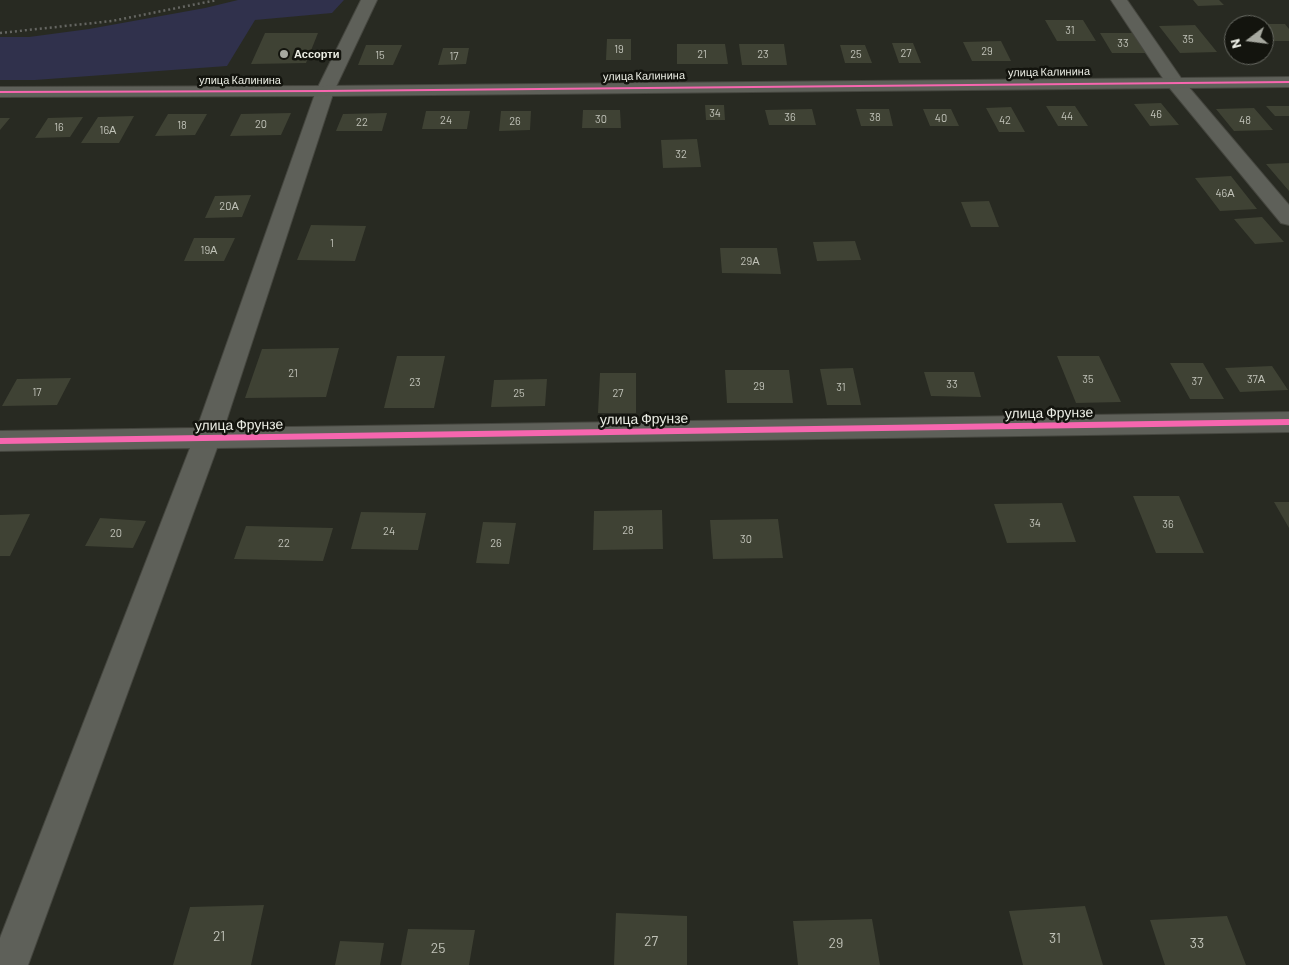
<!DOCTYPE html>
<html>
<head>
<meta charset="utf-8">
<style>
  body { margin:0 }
  #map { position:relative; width:1289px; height:965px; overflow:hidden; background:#282a22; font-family:Barlow,sans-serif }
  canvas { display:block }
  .north { position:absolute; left:1224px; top:15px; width:50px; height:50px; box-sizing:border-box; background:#13140e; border:1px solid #696b64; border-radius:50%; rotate:255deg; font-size:14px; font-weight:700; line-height:20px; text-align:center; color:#ebede4 }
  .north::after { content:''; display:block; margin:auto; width:18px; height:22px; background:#a7a9a0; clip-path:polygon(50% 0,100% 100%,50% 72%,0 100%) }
</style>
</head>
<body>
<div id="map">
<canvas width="1289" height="965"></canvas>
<div class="north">N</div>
</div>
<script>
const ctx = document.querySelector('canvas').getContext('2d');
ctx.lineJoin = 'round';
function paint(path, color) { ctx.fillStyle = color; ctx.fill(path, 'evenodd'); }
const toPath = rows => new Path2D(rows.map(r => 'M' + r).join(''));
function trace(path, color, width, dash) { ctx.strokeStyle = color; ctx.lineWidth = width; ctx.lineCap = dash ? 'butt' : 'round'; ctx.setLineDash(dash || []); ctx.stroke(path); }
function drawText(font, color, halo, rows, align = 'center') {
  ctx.font = font + ' Barlow,sans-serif'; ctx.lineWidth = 5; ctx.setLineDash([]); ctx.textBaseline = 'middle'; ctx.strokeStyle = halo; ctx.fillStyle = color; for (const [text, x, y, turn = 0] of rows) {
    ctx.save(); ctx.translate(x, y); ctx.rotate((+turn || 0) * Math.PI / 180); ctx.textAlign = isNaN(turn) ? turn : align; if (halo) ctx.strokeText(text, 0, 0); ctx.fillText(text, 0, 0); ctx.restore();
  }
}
const green = toPath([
  [238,0,344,0,332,13,255,20,227,66,35,80,0,80,0,37,29,37,89,29,205,8]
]);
const building = toPath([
  [1193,0,1219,0,1224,5,1198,6],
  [1045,20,1083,20,1096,41,1057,41],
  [1264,24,1285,24,1289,29,1289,41,1264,41],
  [1195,25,1217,52,1180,53,1159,26],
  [265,33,318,33,306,63,251,64],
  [1100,33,1133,33,1147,53,1112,53],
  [607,39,631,39,631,60,606,60],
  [1001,41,1011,61,972,61,963,42],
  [892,43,913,43,921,63,899,63],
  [677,44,725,44,728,64,677,64],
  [739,44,784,44,787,65,742,65],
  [366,45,402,45,393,65,358,65],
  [840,45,865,45,872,63,845,63],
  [443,48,469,48,466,64,438,65],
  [1161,103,1179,125,1150,126,1134,104],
  [705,105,724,105,725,120,706,120],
  [1046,106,1075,106,1088,126,1058,126],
  [1266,106,1289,106,1289,116,1275,116],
  [1011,107,1025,132,999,132,986,108],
  [1254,108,1273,130,1234,131,1216,109],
  [812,109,816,125,769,125,765,110],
  [856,109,889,109,893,126,861,126],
  [923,109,951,109,959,126,930,126],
  [583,110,620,110,621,128,582,128],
  [426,111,470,111,467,129,422,129],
  [501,111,531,111,530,130,499,131],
  [291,113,281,135,230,136,241,114],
  [387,113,382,131,336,131,343,114],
  [168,114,207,114,195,135,155,136],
  [134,116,119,143,81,143,98,117],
  [83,117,70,137,35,138,48,118],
  [0,118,10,118,0,130],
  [697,139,701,167,663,168,661,140],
  [1289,163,1289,191,1266,164],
  [1231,176,1257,209,1220,211,1195,178],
  [251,195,242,217,205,218,215,196],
  [989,201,999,227,971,227,961,202],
  [1262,217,1284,242,1255,244,1234,219],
  [311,225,366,226,355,261,297,260],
  [194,238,235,238,224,261,184,261],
  [855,241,861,260,817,261,813,242],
  [720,248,777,248,781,274,722,273],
  [339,348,326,397,245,398,262,349],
  [397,356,445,356,434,408,384,408],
  [1057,356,1099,356,1121,402,1076,403],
  [1170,363,1203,363,1224,399,1190,399],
  [1272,366,1288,390,1240,392,1225,368],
  [853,368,861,405,827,405,820,369],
  [725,370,789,370,793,403,727,403],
  [924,372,974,372,981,397,931,396],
  [600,373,636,373,636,413,598,413],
  [71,378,57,405,2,406,17,379],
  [547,379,545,406,491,407,494,380],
  [1133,496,1179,496,1204,553,1156,553],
  [1274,502,1289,502,1289,528],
  [1062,503,1076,542,1007,543,994,504],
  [662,510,663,549,593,550,594,511],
  [361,512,426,513,418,550,351,549],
  [30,514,10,556,0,556,0,515],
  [100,518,146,521,133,548,85,546],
  [778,519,783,558,713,559,710,520],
  [483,522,516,523,509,564,476,563],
  [246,526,333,528,323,561,234,559],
  [264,905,251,965,173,965,190,907],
  [1085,906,1103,965,1023,965,1009,911],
  [616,913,687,916,687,965,614,965],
  [1227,916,1246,965,1165,965,1150,920],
  [872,919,880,965,798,965,793,921],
  [408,929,475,930,469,965,401,965],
  [340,941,384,943,380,965,335,965]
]);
const minor = toPath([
  [361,0,377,0,334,91,224,428,1289,412,1289,432,217,448,28,965,0,965,0,938,190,448,0,451,0,431,197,428,316,91,361,0],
  [1111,0,1127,0,1181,78,1289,205,1289,225,1281,223,1168,86,1111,0]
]);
const tertiary = toPath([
  [1289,77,1289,87,325,96,0,97,0,87,325,86,1289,77]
]);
const rail = toPath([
  [0,33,112,21,217,0]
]);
const cycleway = toPath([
  [1289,81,1289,83,325,92,0,93,0,91,325,90,1289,81],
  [1289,419,1289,425,0,444,0,438,1289,419]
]);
const markers = [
  [284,54,5,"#a7a9a0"]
];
const numberNames = [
  ["31",1070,30],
  ["35",1188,39],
  ["33",1123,43],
  ["19",619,49],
  ["29",987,51],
  ["27",906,53],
  ["21",702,54],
  ["23",763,54],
  ["25",856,54],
  ["15",380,55],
  ["17",454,56],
  ["34",715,113],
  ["46",1156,114],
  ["44",1067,116],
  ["36",790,117],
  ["38",875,117],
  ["40",941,118],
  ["30",601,119],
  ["24",446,120],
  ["42",1005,120],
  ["48",1245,120],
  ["26",515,121],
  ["22",362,122],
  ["20",261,124],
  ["18",182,125],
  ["16",59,127],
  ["16А",108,130],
  ["32",681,154],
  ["46А",1225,193],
  ["20А",229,206],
  ["1",332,243],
  ["19А",209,250],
  ["29А",750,261],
  ["21",293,373],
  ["35",1088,379],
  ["37А",1256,379],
  ["37",1197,381],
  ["23",415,382],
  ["33",952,384],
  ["29",759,386],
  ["31",841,387],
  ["17",37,392],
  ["25",519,393],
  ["27",618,393],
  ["34",1035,523],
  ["36",1168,524],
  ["28",628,530],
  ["24",389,531],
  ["20",116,533],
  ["30",746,539],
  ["22",284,543],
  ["26",496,543]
];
const farPoinames = [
  ["Ассорти",294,54]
];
const farStreetnames = [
  ["улица Калинина",1049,72,-1],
  ["улица Калинина",644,76,-1],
  ["улица Калинина",240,80]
];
const streetNames = [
  ["улица Фрунзе",1049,413,-1],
  ["улица Фрунзе",644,419,-1],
  ["улица Фрунзе",239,425,-1]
];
const nearNumbernames = [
  ["21",219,936],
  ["31",1055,938],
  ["27",651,941],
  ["29",836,943],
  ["33",1197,943],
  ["25",438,948]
];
paint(green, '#30314c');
paint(building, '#3f4234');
trace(minor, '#45463f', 2);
trace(tertiary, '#45463f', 2);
paint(minor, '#5e6059');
paint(tertiary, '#5e6059');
trace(rail, '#656662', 2.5, [2, 3]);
paint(cycleway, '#f766af');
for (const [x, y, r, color] of markers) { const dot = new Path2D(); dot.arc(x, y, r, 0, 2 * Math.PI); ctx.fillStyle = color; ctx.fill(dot); trace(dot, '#13140e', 2); }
drawText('11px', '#c0c2b8', null, numberNames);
drawText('bold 11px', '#ebede4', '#13140e', farPoinames, 'left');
drawText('11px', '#ebede4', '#13140e', farStreetnames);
drawText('14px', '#ebede4', '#13140e', streetNames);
drawText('14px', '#c0c2b8', null, nearNumbernames);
</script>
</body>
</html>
